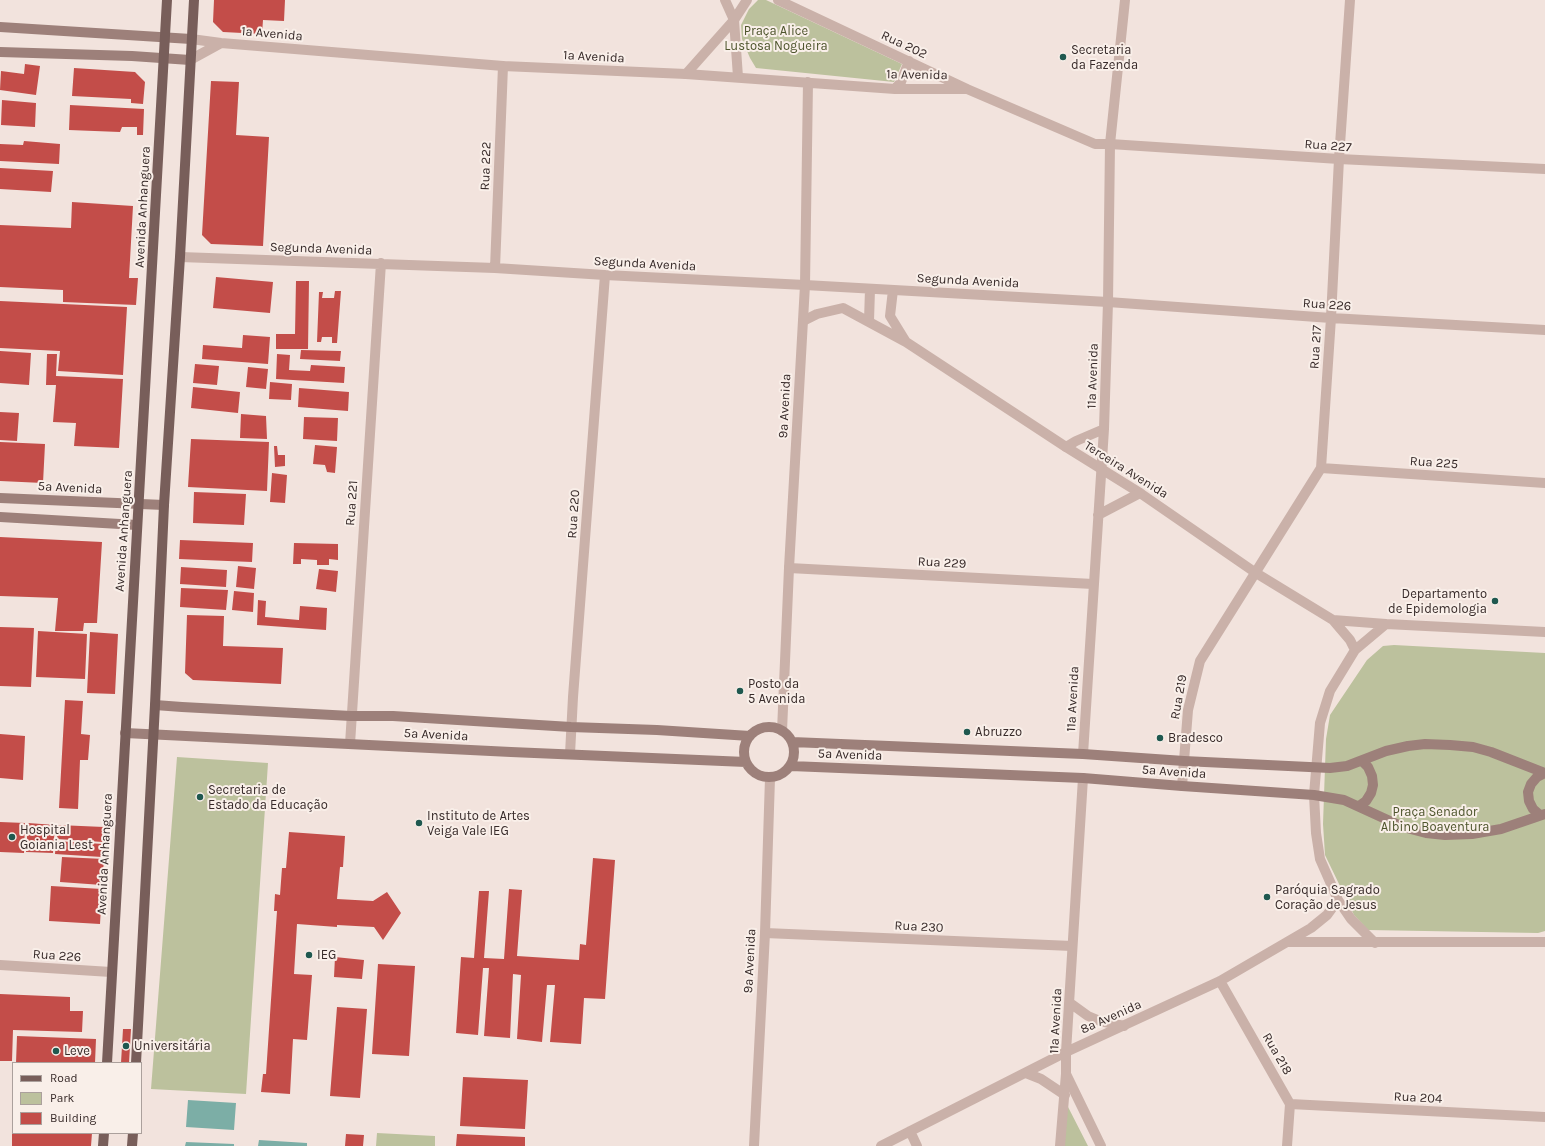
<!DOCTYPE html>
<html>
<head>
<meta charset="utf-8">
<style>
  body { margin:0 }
  #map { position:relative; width:1545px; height:1146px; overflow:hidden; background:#f2e3dd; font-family:Karla,sans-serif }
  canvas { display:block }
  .legend { position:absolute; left:12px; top:1062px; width:130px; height:72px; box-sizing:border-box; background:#f9efe9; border:1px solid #aba09c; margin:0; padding:5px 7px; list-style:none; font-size:12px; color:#372a29 }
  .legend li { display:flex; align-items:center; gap:8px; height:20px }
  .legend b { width:20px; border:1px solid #aba09c }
</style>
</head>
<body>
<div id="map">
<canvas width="1545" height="1146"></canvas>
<ul class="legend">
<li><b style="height:5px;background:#785e5a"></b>Road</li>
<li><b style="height:11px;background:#bcc19d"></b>Park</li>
<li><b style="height:11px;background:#c34d49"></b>Building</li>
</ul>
</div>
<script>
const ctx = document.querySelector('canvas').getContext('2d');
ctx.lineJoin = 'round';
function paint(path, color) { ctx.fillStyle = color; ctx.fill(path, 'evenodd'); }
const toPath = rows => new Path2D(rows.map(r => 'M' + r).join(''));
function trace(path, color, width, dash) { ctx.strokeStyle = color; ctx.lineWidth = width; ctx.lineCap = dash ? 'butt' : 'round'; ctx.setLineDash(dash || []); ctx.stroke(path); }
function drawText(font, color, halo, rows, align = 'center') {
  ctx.font = font + ' Karla,sans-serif'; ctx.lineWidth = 4; ctx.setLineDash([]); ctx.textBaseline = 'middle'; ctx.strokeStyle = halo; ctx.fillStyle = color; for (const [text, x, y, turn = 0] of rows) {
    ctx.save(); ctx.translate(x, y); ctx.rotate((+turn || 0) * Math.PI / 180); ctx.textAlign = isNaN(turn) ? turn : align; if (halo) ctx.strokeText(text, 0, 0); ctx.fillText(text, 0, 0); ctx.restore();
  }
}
const green = toPath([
  [758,0,766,0,902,64,894,82,756,68,750,58,742,39,741,25,749,9],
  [1394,645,1545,653,1545,931,1538,933,1368,930,1354,915,1325,855,1323,824,1326,739,1330,715,1367,660,1383,646],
  [177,757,268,763,246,1094,151,1089],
  [1066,1103,1088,1146,1064,1146],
  [377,1133,435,1136,435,1146,376,1146]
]);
const water = toPath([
  [188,1100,236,1103,234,1130,186,1127],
  [259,1140,307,1143,307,1146,258,1146],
  [186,1142,234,1144,234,1146,185,1146]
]);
const building = toPath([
  [214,0,285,0,284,21,263,20,262,34,223,32,213,22],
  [25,64,40,66,36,95,0,90,1,71,24,74],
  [74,68,135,72,145,82,143,104,131,103,131,99,72,96],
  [211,81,239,82,236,135,269,137,263,246,211,244,202,235],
  [2,100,36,103,35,127,1,125],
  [70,105,144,109,143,135,137,135,137,127,122,127,120,132,69,130],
  [24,141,60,144,59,164,0,161,0,144,23,145],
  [0,168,53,171,51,192,0,189],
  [72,202,133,206,129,278,138,278,136,305,63,302,63,290,0,287,0,225,71,228],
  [216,277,273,282,270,313,213,308],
  [296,281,309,281,308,349,276,349,276,334,295,334],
  [335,291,341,291,337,343,332,343,332,337,322,337,321,342,317,342,319,292,323,292,322,298,334,298],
  [0,301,127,307,123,375,58,371,60,351,0,348],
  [243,335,270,337,268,364,202,359,203,345,242,348],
  [301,350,341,351,340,361,300,359],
  [0,351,31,353,29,385,0,383],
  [47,354,57,354,56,376,123,379,119,448,74,446,76,423,53,422,56,385,46,385],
  [277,354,290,355,289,370,310,371,311,365,345,367,344,383,276,379],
  [195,364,219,366,217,385,193,383],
  [248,367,268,369,266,389,246,387],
  [270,382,292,384,291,400,269,399],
  [193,387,240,392,238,413,191,408],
  [299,388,349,392,348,411,298,407],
  [0,412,19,413,17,441,0,440],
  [241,414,266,416,267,439,240,438],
  [304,417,338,418,337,441,303,439],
  [191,439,269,442,267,491,188,487],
  [0,442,45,444,43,483,0,481],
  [315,445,337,447,335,473,327,472,325,465,313,464],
  [274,446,277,446,278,455,285,455,285,466,275,467],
  [272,473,287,475,285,503,270,502],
  [194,492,246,494,244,525,193,523],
  [0,537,102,542,97,623,84,623,83,631,55,631,58,598,0,596],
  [180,540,253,543,252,562,179,559],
  [294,543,338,544,338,560,329,559,329,565,317,565,317,560,301,559,301,564,293,564],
  [238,566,256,568,254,589,236,587],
  [181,567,227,570,226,587,180,584],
  [319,569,338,571,336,592,316,589],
  [181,588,228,590,226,610,180,607],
  [234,591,254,593,253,612,232,610],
  [258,600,266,601,265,617,299,620,300,606,327,608,326,630,257,625],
  [187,615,224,616,223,646,283,648,281,684,193,680,185,673],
  [0,627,34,628,31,687,0,686],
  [38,631,87,634,85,679,36,677],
  [90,632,118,634,115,694,87,693],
  [65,700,83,701,81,734,90,735,88,760,80,760,78,809,59,808],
  [0,734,25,736,23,780,0,778],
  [0,822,25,823,24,853,0,852],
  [28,823,55,825,53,853,26,852],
  [58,825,104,827,103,842,57,839],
  [289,832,345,836,343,867,340,867,337,899,373,901,387,892,401,913,383,940,374,927,337,925,337,927,297,924,294,974,312,975,307,1040,293,1039,290,1094,261,1092,263,1074,266,1074,277,911,274,911,275,894,280,895,282,868,286,868],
  [56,841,103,844,102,857,55,854],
  [62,857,104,859,102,885,60,882],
  [593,858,615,860,605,999,584,998,581,1044,550,1042,555,985,547,985,542,1042,517,1039,521,975,513,974,510,1038,484,1036,489,968,483,968,478,1035,456,1033,461,957,474,958,479,891,489,891,484,958,504,959,509,889,522,890,517,956,579,960,580,944,586,945],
  [51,886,102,889,100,924,49,921],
  [335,957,364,960,362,979,334,977],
  [378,964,415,966,409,1056,372,1054],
  [0,994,70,997,70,1011,83,1011,82,1032,13,1030,12,1061,0,1061],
  [337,1007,367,1009,360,1098,330,1096],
  [123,1029,131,1029,129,1063,121,1063],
  [17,1036,96,1039,95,1063,16,1063],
  [463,1077,528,1080,525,1129,460,1126],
  [12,1133,92,1133,91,1146,12,1146],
  [346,1134,364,1135,363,1146,345,1146],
  [457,1134,525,1137,525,1146,456,1146]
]);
const minor = toPath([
  [725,0,734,20,738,77],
  [686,74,734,20,747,0],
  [1110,144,1339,159,1545,169],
  [180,257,495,268,605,275,805,285,1108,302,1331,318,1545,330],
  [495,268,503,66],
  [893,290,890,316,906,342],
  [803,321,817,314,843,308,906,342,1066,447,1140,493,1256,573,1333,620,1350,640,1355,650],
  [869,321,870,289],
  [1321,468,1545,483],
  [789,568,1093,584],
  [1333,620,1386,624],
  [350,744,381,263],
  [570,754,573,697,605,275],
  [1182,786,1188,710,1200,661,1321,468,1331,318,1339,159,1350,0],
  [765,933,1072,946],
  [1287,942,1545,942],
  [1375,943,1351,919,1338,900,1320,859,1316,833,1314,795,1320,723,1330,691,1355,650,1386,624,1545,632],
  [0,965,111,972],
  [1220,981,1290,1104,1287,1146],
  [1066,1074,1101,1146],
  [1290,1104,1545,1117],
  [910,1131,917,1146],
  [881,1146,1066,1052,1220,981,1311,928,1327,915,1338,900]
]);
const tertiary = toPath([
  [778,0,967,89,1095,144,1110,144],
  [191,39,221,43,503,66,686,74,895,89,967,89],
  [190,60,221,43],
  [895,89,901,82,909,61],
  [1066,447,1076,441,1104,429],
  [1098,515,1140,493],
  [782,731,789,568,805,285,808,82],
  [1083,754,1104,429,1108,302,1110,144,1125,0],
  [1070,1003,1088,1016,1100,1021,1124,1026],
  [1026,1073,1041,1079,1065,1095],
  [754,1146,765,933,770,778],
  [1060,1146,1066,1074,1066,1052,1083,778]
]);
const secondary = toPath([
  [0,27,191,39],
  [0,52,132,56,190,60],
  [0,498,164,505],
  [0,517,137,525],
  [155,705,182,707,351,716,393,716,571,727,657,730,750,736],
  '744 752a25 25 0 1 1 50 0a25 25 0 1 1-50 0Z',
  [125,733,511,752,746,762],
  [792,742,1083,754,1184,761,1330,768,1347,766,1386,751,1408,746,1425,744,1450,745,1473,747,1491,752,1545,773],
  [791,766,1083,778,1182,786,1314,795,1344,800,1403,827,1426,833,1445,835,1472,834,1501,829,1545,814],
  [1359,806,1366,801,1371,793,1373,785,1372,776,1368,767,1362,761],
  [1540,815,1533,809,1529,801,1528,792,1531,784,1537,777,1545,773]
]);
const primary = toPath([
  [107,1063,167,0],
  [136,1063,155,705,164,505,180,257,194,0],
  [103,1146,104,1133],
  [132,1146,133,1133]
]);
const markers = [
  [1063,57,4,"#1f584f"],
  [1495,601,4,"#1f584f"],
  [740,691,4,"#1f584f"],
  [967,732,4,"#1f584f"],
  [1160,738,4,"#1f584f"],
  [200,797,4,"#1f584f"],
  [419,823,4,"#1f584f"],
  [12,837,4,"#1f584f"],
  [1267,897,4,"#1f584f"],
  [309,955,4,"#1f584f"],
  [126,1046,4,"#1f584f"],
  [56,1051,4,"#1f584f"]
];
const parkNames = [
  ["Praça Alice",776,31],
  ["Lustosa Nogueira",776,46],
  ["Praça Senador",1435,812],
  ["Albino Boaventura",1435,827]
];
const streetNames = [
  ["1ª Avenida",272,34,5],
  ["Rua 202",904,45,25],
  ["1ª Avenida",594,57,3],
  ["1ª Avenida",917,75,1],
  ["Rua 227",1328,146,4],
  ["Rua 222",486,166,-88],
  ["Avenida Anhanguera",143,207,-87],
  ["Segunda Avenida",321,249,2],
  ["Segunda Avenida",645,264,3],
  ["Segunda Avenida",968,281,3],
  ["Rua 226",1327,305,4],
  ["Rua 217",1316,347,-86],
  ["11ª Avenida",1093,376,-88],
  ["9ª Avenida",785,406,-87],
  ["Rua 225",1434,463,4],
  ["Terceira Avenida",1126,470,32],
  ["5ª Avenida",70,488,3],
  ["Rua 221",352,503,-86],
  ["Rua 220",574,514,-86],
  ["Avenida Anhanguera",124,531,-86],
  ["Rua 229",942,563,3],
  ["Rua 219",1179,697,-80],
  ["11ª Avenida",1073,699,-87],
  ["5ª Avenida",436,735,3],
  ["5ª Avenida",850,755,2],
  ["5ª Avenida",1174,772,4],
  ["Avenida Anhanguera",105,854,-87],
  ["Rua 230",919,927,3],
  ["Rua 226",57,956,4],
  ["9ª Avenida",750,961,-87],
  ["8ª Avenida",1111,1017,-24],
  ["11ª Avenida",1056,1021,-87],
  ["Rua 218",1277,1054,60],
  ["Rua 204",1418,1098,3]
];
const poiNames = [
  ["Secretaria",1071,50],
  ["da Fazenda",1071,65],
  ["Departamento",1487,594,"right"],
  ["de Epidemologia",1487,609,"right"],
  ["Posto da",748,684],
  ["5 Avenida",748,699],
  ["Abruzzo",975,732],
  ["Bradesco",1168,738],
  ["Secretaria de",208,790],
  ["Estado da Educação",208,805],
  ["Instituto de Artes",427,816],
  ["Veiga Vale IEG",427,831],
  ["Hospital",20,830],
  ["Goiania Lest",20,845],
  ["Paróquia Sagrado",1275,890],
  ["Coração de Jesus",1275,905],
  ["IEG",317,955],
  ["Universitária",134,1046],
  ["Leve",64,1051]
];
paint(green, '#bcc19d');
paint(water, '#7caea6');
paint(building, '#c34d49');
trace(minor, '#cab1a9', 10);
trace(tertiary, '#cab1a9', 10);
trace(secondary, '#9d807a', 10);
trace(primary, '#785e5a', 10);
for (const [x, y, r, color] of markers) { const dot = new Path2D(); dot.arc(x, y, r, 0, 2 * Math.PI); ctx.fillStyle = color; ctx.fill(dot); trace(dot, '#f9efe9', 1.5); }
drawText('13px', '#4e552d', '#f9efe9', parkNames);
drawText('13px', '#372a29', '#f9efe9', streetNames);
drawText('13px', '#372a29', '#f9efe9', poiNames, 'left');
</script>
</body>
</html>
